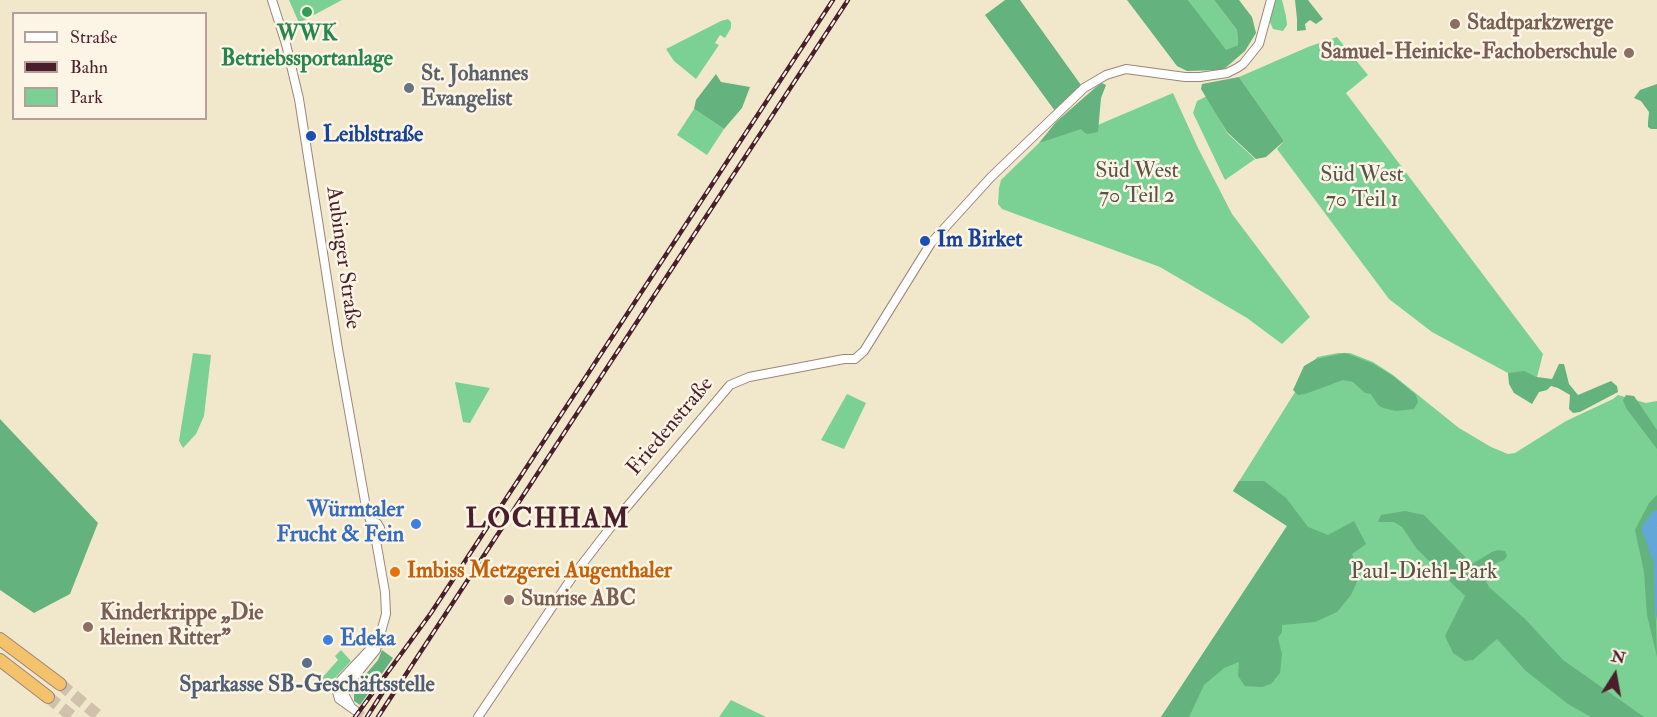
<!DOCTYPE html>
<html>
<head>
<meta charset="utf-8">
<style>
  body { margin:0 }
  #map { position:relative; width:1657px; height:717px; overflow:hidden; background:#f1e8cc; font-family:"IM FELL Double Pica",serif }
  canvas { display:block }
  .legend { position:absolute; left:12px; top:12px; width:195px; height:108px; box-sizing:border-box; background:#fcf5e5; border:2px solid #b59f9b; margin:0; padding:8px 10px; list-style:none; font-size:18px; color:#4a1f2b }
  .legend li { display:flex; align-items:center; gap:12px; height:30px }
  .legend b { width:30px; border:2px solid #b59f9b }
  .north { position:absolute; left:1585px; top:645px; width:60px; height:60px; -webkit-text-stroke:4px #fcf5e5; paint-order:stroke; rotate:11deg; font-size:16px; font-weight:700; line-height:24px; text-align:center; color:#4a1f2b }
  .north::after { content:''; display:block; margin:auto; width:21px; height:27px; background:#4a1f2b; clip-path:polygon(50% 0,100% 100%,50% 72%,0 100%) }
</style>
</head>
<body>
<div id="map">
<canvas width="1657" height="717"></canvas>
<ul class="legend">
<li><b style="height:8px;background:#fff"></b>Straße</li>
<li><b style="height:8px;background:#4a1f2b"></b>Bahn</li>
<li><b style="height:16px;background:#7bd093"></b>Park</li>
</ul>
<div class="north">N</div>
</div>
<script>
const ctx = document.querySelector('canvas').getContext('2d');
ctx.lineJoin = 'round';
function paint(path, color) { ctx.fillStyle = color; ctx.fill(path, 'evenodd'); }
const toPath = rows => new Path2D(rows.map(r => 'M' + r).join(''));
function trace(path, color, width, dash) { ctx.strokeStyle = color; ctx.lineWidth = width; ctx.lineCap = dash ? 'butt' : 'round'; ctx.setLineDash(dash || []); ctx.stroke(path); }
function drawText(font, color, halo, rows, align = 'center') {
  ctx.font = font + ' "IM FELL Double Pica",serif'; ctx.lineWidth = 5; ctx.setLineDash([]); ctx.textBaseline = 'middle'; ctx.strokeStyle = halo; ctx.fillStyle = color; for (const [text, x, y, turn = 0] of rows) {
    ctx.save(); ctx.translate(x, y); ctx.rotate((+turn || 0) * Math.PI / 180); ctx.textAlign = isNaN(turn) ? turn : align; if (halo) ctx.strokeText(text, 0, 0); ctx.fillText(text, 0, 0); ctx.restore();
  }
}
const green = toPath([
  [289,0,342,0,299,23],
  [1188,0,1214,0,1237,30,1238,45,1225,51],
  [1276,0,1282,0,1286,16,1287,25,1283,31,1273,29,1270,22,1272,9],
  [728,19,731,22,731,28,725,38,720,35,715,43,719,45,696,79,674,61,666,49,721,21],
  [1337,37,1368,75,1346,93,1543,354,1537,377,1524,372,1508,373,1432,332,1389,299,1277,149,1284,141,1239,77,1308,47],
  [1173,93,1198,148,1232,214,1310,317,1282,344,1247,318,1160,267,1002,209,998,204,999,188,1001,180,1039,143,1083,125,1086,130],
  [1207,96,1227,133,1255,159,1225,180,1193,113,1197,101],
  [694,109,724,129,707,155,677,135],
  [193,353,211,355,204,416,196,434,183,448,179,441],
  [1338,353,1350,353,1373,362,1393,375,1459,428,1491,447,1508,454,1515,453,1566,421,1613,399,1618,395,1646,403,1657,401,1657,717,1161,717,1287,526,1233,491,1317,357],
  [455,382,490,388,470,423,463,422],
  [847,394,866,403,844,449,821,440],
  [341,650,351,661,336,677,324,685,321,679,338,660,335,656],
  [731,700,766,717,719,717]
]);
const forest = toPath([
  [1005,0,1020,0,1081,85,1055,111,985,15],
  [1127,0,1188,0,1226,50,1238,45,1237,30,1214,0,1239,0,1252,17,1256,33,1245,51,1223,70,1187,71,1177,66],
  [1295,0,1308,0,1323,19,1316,24,1310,20,1305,24,1306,30,1297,31,1297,19],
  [716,74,721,82,750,87,742,108,724,129,694,109,696,100],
  [1239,77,1284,141,1266,157,1256,159,1227,132,1201,89,1202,84],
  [1102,83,1106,85,1101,98,1098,132,1088,134,1085,133,1081,129,1039,143,1056,122,1096,87],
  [1657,84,1657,129,1651,129,1648,127,1648,122,1649,112,1641,101,1634,98,1640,90],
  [1345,353,1372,363,1393,376,1416,395,1418,402,1414,409,1396,411,1383,408,1378,405,1371,394,1365,393,1353,382,1343,380,1305,394,1298,395,1293,390,1304,366,1316,359],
  [1559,364,1564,364,1569,384,1578,395,1611,381,1617,386,1618,392,1580,412,1573,413,1569,409,1570,395,1558,388,1551,386,1547,390,1539,392,1532,404,1514,393,1509,384,1508,373,1524,371,1537,377,1552,379],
  [1626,395,1634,396,1657,430,1657,449,1626,408,1623,400],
  [0,419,98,523,70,594,34,613,0,590],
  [1239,481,1264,481,1286,498,1308,527,1328,535,1354,521,1366,544,1352,554,1360,575,1351,595,1337,612,1315,622,1282,625,1282,632,1278,638,1282,654,1280,673,1271,684,1262,687,1245,686,1238,676,1239,662,1224,668,1204,685,1189,717,1161,717,1287,526,1233,491],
  [1657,495,1657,528,1652,522,1642,527,1649,538,1654,562,1657,657,1647,615,1644,572,1635,530,1649,503],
  [1405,511,1424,515,1472,564,1492,552,1498,550,1505,551,1507,556,1504,560,1494,564,1482,573,1489,587,1525,619,1563,660,1644,717,1591,717,1568,704,1526,671,1497,639,1473,660,1465,661,1453,653,1445,636,1465,596,1417,549,1402,527,1394,522,1378,522,1381,515],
  [382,650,393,658,360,705,354,701,354,688,378,660]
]);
const water = toPath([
  [1649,518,1657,528,1657,621,1655,610,1654,562,1649,538,1642,527]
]);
const river = toPath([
  [1657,516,1648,528,1657,555]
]);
const minorTunnel = toPath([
  [356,711,365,717]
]);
const highwayTunnel = toPath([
  [60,684,100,717],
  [48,697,73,717]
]);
const minor = toPath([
  [272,0,286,44,299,99,338,349,366,507,371,523],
  [371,523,377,523,380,528,375,535],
  [351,707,344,694,346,687,376,650,386,614,385,592,375,535],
  [356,711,339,699,336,688,341,680,374,645],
  [478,717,573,576,620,515,730,385,749,377,844,359,855,359,864,351,931,243,991,177,1084,88,1106,75,1126,69,1185,77,1200,77,1227,73,1237,68,1243,64,1259,44,1271,0]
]);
const highway = toPath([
  [0,639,60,684],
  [0,660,48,697]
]);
const rail = toPath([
  [355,717,431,613,833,0],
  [367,717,383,692],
  [378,717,848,0]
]);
const markers = [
  [307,12,6,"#2e9e5b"],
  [1455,24,6,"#8d6e63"],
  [1629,53,6,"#8d6e63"],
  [409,88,6,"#6b7280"],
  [311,136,6,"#1a4fb4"],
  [925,241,6,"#1a4fb4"],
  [416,524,6,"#3f7fe0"],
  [395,572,6,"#e8710a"],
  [509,600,6,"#8d6e63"],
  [88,627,6,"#8d6e63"],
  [328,640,6,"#3f7fe0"],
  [307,663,6,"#5c6f8a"]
];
const educationNames = [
  ["Stadtparkzwerge",1467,24],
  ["Samuel-Heinicke-Fachoberschule",1617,53,"right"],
  ["Sunrise ABC",521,600],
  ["Kinderkrippe „Die",100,614],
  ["kleinen Ritter\"",100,639]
];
const leisureNames = [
  ["WWK",307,35],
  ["Betriebssportanlage",307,60]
];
const worshipNames = [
  ["St. Johannes",421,75],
  ["Evangelist",421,100]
];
const transitNames = [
  ["Leiblstraße",323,136],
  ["Im Birket",937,241]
];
const parkNames = [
  ["Süd West",1137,172],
  ["70 Teil 2",1137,197],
  ["Süd West",1362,176],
  ["70 Teil 1",1362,201],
  ["Paul-Diehl-Park",1424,573]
];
const streetNames = [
  ["Aubinger Straße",342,258,82],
  ["Friedenstraße",671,427,-50]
];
const shopNames = [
  ["Würmtaler",404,511],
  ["Frucht & Fein",404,536],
  ["Edeka",340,640,"left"]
];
const foodNames = [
  ["Imbiss Metzgerei Augenthaler",407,572]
];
const serviceNames = [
  ["Sparkasse SB-Geschäftsstelle",307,686]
];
const districtNames = [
  ["LOCHHAM",548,521]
];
paint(green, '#7bd093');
paint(forest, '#64b27d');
paint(water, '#63a7d8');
trace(river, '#63a7d8', 12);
trace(minorTunnel, '#d0c0ac', 8, [8, 4]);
trace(highwayTunnel, '#d0c0ac', 12, [12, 6]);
trace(minor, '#9e847c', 10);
trace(highway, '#9e847c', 14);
trace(minor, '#fff', 8);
trace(highway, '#f3c26a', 12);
trace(rail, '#4a1f2b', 4.5);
trace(rail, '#fcf5e5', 2, [7]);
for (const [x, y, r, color] of markers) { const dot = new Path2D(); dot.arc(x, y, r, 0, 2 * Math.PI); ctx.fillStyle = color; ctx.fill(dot); trace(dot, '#fcf5e5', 2); }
drawText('bold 22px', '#785e54', '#fcf5e5', educationNames, 'left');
drawText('bold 22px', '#27864d', '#fcf5e5', leisureNames);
drawText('bold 22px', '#5b616d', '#fcf5e5', worshipNames, 'left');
drawText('bold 22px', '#164399', '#fcf5e5', transitNames, 'left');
drawText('22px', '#59544a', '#fcf5e5', parkNames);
drawText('22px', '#4a1f2b', '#fcf5e5', streetNames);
drawText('bold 22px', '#366cbe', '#fcf5e5', shopNames, 'right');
drawText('bold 22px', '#c56008', '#fcf5e5', foodNames, 'left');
drawText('bold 22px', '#4e5e75', '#fcf5e5', serviceNames);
ctx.letterSpacing = '1.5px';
drawText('bold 28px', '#4a1f2b', '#fcf5e5', districtNames);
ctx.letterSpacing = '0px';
</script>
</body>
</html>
